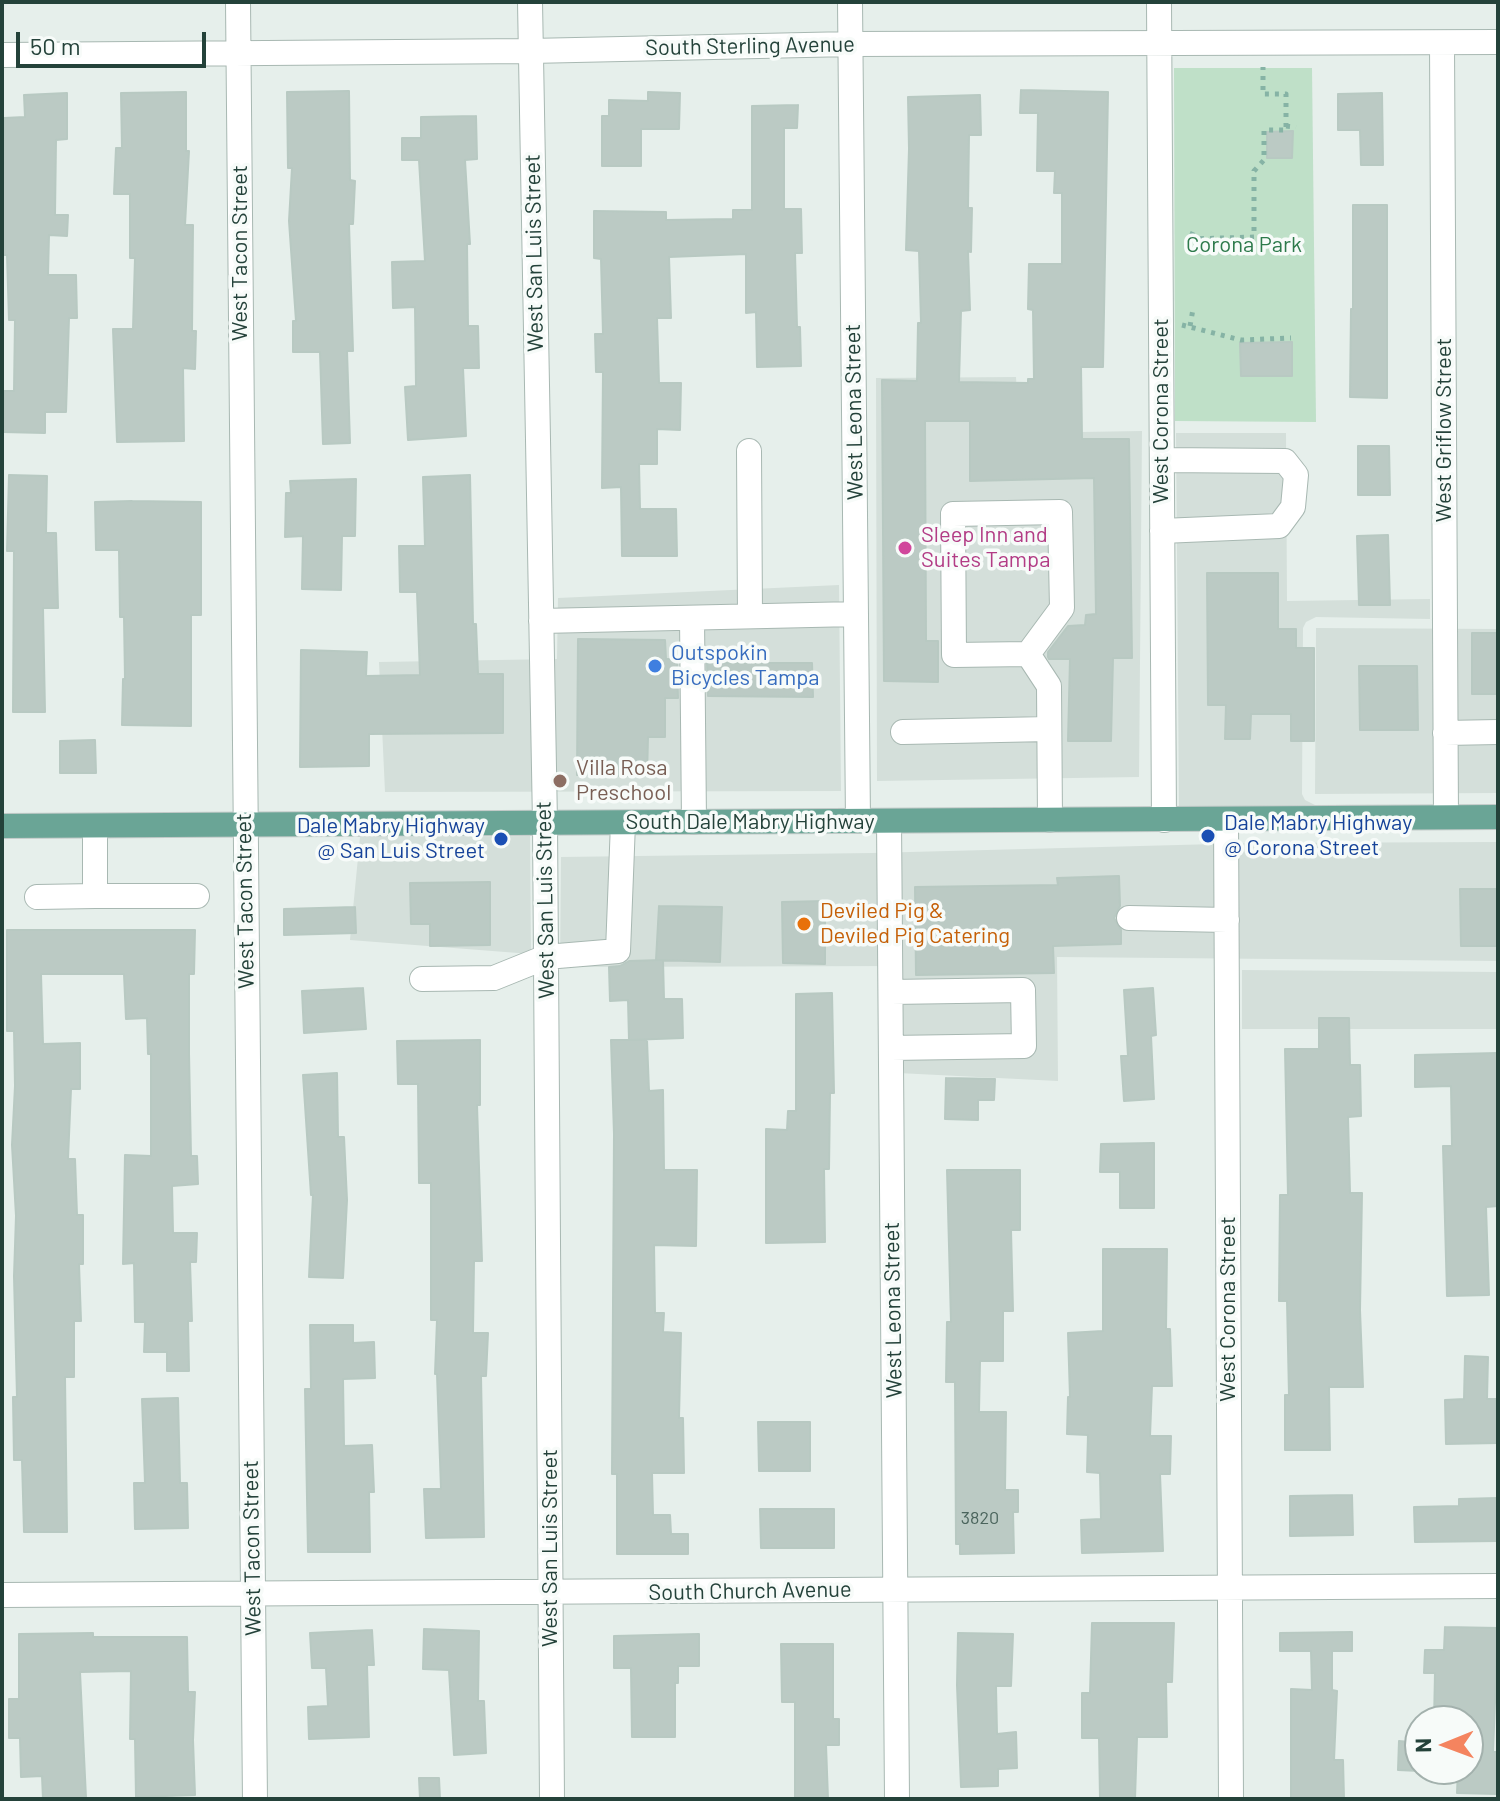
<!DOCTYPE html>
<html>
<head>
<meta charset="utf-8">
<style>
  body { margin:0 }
  #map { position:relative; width:1500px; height:1801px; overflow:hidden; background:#e6efeb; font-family:Barlow,sans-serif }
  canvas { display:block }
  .frame { position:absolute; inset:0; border:4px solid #24423a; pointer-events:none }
  .north { position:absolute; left:1404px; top:1705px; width:80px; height:80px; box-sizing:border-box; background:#f7fbf9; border:2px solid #a3b1ad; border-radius:50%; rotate:269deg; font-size:22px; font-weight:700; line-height:32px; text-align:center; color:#24423a }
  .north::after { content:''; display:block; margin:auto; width:28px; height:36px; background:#f4845f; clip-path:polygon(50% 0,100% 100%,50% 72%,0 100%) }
  .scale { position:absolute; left:16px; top:32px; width:190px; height:36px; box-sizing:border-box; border:4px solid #24423a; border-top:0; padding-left:10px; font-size:24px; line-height:28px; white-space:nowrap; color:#24423a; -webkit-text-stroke:6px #f7fbf9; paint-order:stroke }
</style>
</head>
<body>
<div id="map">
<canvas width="1500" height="1801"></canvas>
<div class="frame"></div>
<div class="north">N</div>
<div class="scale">50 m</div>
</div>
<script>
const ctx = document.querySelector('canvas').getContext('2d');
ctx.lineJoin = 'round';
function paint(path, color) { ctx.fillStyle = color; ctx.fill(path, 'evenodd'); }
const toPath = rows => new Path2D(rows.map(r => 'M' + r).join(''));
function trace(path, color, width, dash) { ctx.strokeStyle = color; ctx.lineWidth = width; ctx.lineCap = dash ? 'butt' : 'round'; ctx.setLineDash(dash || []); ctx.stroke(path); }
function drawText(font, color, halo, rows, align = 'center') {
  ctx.font = font + ' Barlow,sans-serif'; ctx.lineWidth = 7; ctx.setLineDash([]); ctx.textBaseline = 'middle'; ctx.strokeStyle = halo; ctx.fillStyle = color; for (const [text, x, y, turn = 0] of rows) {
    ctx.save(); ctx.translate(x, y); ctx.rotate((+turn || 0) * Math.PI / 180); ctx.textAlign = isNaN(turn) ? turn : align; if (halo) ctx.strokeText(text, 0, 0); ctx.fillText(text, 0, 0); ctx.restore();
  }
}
const built = toPath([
  [1016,377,1019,433,1142,431,1139,777,877,781,876,378],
  [1176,433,1286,433,1287,601,1430,599,1430,619,1316,617,1306,622,1303,628,1302,794,1305,800,1315,805,1431,804,1179,807],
  [839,585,841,791,385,792,379,662,557,659,558,598],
  [1316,628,1498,629,1498,793,1315,794],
  [530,836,531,954,350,940,360,837],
  [1498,842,1498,961,1057,957,1058,1081,898,1073,898,966,560,967,561,857,872,853,1255,843],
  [1242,970,1498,972,1498,1029,1242,1029]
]);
const green = toPath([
  [1174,68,1312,68,1316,422,1175,421]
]);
const building = toPath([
  [1021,90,1108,92,1103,367,1081,367,1082,439,1129,439,1132,658,1113,658,1111,741,1068,741,1070,659,1049,659,1048,657,1048,652,1068,626,1085,625,1086,615,1096,614,1094,478,970,481,970,421,925,421,926,641,938,641,938,682,884,681,882,380,917,381,918,323,921,323,919,251,906,250,909,149,908,97,980,95,981,135,969,135,968,208,972,208,971,252,968,251,970,310,961,311,959,382,1028,383,1028,379,1034,379,1033,310,1028,309,1029,264,1062,264,1062,193,1054,193,1055,171,1037,171,1038,113,1020,113,1021,90],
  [349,91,350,180,355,181,353,224,349,224,353,351,347,351,350,443,323,444,320,352,293,352,293,321,296,321,289,221,292,168,288,168,287,92,349,91],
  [186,92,186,151,189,151,185,225,193,225,192,331,196,331,195,369,183,368,184,441,117,442,113,329,133,329,135,258,130,258,130,194,114,194,116,148,122,148,121,93,186,92],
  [648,92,680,93,679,129,641,129,641,166,602,166,602,116,609,116,609,100,648,101,648,92],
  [67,93,67,139,56,140,55,215,68,215,67,236,49,235,48,275,76,275,77,318,69,318,66,412,45,412,45,433,3,432,4,391,14,391,15,320,9,320,7,255,2,255,4,118,25,117,24,95,67,93],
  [1382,93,1383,165,1361,165,1360,130,1338,130,1338,94,1382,93],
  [798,105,797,128,784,128,784,209,801,209,802,253,795,253,797,327,800,327,801,366,757,367,756,312,746,313,746,254,669,257,671,318,657,318,659,383,681,383,680,430,657,429,657,464,639,464,640,509,676,509,677,556,622,556,621,487,602,488,603,372,596,372,595,334,603,334,601,259,594,258,594,211,666,212,666,220,733,219,733,210,752,210,752,106,798,105],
  [476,116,477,159,465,160,470,244,467,244,468,326,478,326,479,368,463,368,466,436,408,440,405,387,416,386,415,307,393,308,392,262,425,261,419,160,402,160,402,138,421,138,421,117,476,116],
  [1293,131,1292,158,1267,158,1267,132,1293,131],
  [1353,205,1387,205,1387,398,1350,397,1351,309,1353,309,1353,205],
  [1292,342,1292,376,1241,376,1240,343,1292,342],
  [1358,446,1389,446,1390,495,1358,495,1358,446],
  [9,475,47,476,46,533,56,533,58,608,43,608,45,712,13,712,14,551,7,551,9,475],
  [470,475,473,624,476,624,478,674,503,674,503,733,369,734,369,766,300,767,301,650,367,652,366,676,420,675,417,592,400,592,399,546,425,546,423,477,470,475],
  [356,479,355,536,342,536,341,590,302,589,303,536,285,537,286,493,291,493,290,481,356,479],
  [132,501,201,502,201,615,191,615,191,726,122,725,123,679,125,679,124,617,120,617,119,550,96,550,95,502,132,501],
  [1388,535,1390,605,1359,605,1357,536,1388,535],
  [1207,573,1278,573,1278,629,1296,629,1296,648,1314,648,1314,741,1291,741,1291,714,1251,714,1250,739,1225,739,1226,705,1208,705,1207,573],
  [1472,633,1498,633,1498,694,1472,694,1472,633],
  [578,639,665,640,666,659,677,659,678,698,665,698,665,737,648,737,647,776,577,775,578,639],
  [707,663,812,663,813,697,708,696,707,663],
  [1359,666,1417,666,1418,730,1360,730,1359,666],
  [95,740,96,773,60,773,60,741,95,740],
  [1119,876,1120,906,1114,918,1121,930,1121,944,1053,946,1054,973,916,975,915,887,1058,885,1057,878,1119,876],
  [490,882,490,945,430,946,430,924,411,924,410,883,490,882],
  [1460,889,1498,889,1498,946,1461,946,1460,889],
  [825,901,825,964,783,963,782,902,825,901],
  [659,906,722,907,720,962,656,960,659,906],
  [355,907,356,933,284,935,284,909,355,907],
  [7,930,195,930,194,974,189,974,189,1053,191,1156,197,1156,198,1184,172,1186,173,1233,197,1233,196,1262,190,1262,192,1321,188,1321,189,1371,167,1371,167,1352,144,1352,145,1322,135,1322,134,1263,123,1264,125,1155,151,1156,151,1054,148,1054,147,1018,126,1019,124,974,41,974,43,1044,80,1043,80,1089,71,1089,68,1159,75,1159,77,1215,83,1215,83,1264,79,1264,81,1321,74,1321,74,1377,65,1377,67,1532,24,1532,22,1460,14,1460,13,1397,17,1397,14,1276,16,1216,12,1145,15,1086,14,1031,7,1031,7,930],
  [663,960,664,999,682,999,683,1038,629,1040,628,1000,610,1001,609,967,620,966,629,961,663,960],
  [363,988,366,1029,304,1033,302,991,363,988],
  [1153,988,1156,1035,1151,1036,1154,1099,1124,1101,1121,1056,1128,1056,1124,990,1153,988],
  [832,993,834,1093,830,1093,829,1169,824,1169,825,1242,766,1243,766,1129,787,1130,788,1111,796,1111,796,994,832,993],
  [1319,1018,1349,1018,1350,1065,1360,1065,1361,1116,1348,1117,1350,1193,1362,1193,1360,1310,1363,1387,1329,1387,1330,1450,1285,1450,1285,1395,1289,1395,1287,1301,1279,1301,1280,1195,1288,1195,1285,1049,1319,1049,1319,1018],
  [480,1040,480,1105,477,1105,482,1261,474,1261,473,1333,488,1333,486,1376,481,1376,484,1537,426,1538,424,1489,441,1489,437,1374,435,1374,437,1320,431,1320,431,1183,419,1183,418,1084,398,1084,397,1041,480,1040],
  [611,1040,647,1040,649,1091,663,1090,664,1170,697,1170,696,1246,654,1245,655,1313,664,1313,663,1332,681,1333,679,1418,683,1418,684,1473,652,1473,653,1515,670,1515,671,1534,688,1534,688,1554,617,1554,617,1474,612,1474,614,1134,611,1040],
  [1498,1053,1498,1206,1486,1207,1489,1295,1447,1296,1443,1146,1452,1146,1451,1086,1415,1087,1415,1055,1498,1053],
  [337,1073,338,1137,344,1137,347,1200,343,1278,309,1277,313,1195,311,1195,303,1075,337,1073],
  [946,1078,995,1079,994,1100,978,1100,978,1120,945,1119,946,1078],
  [1154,1143,1154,1208,1120,1208,1120,1172,1100,1172,1101,1144,1154,1143],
  [947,1170,1020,1170,1020,1230,1011,1230,1013,1311,1003,1311,1003,1361,980,1361,979,1412,1006,1412,1005,1490,1018,1490,1018,1512,1013,1512,1014,1553,960,1554,960,1544,956,1544,955,1382,946,1382,947,1322,951,1322,947,1170],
  [1103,1249,1167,1249,1166,1329,1170,1329,1172,1386,1152,1386,1150,1436,1171,1436,1170,1474,1160,1474,1163,1551,1082,1553,1081,1520,1101,1519,1100,1473,1087,1472,1088,1435,1067,1434,1068,1397,1070,1397,1068,1333,1103,1331,1103,1249],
  [310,1325,353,1325,353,1343,374,1342,375,1378,343,1379,344,1446,372,1445,374,1492,369,1492,370,1552,308,1552,305,1389,311,1389,310,1325],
  [1465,1356,1488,1357,1487,1399,1496,1399,1498,1443,1446,1444,1445,1400,1464,1399,1465,1356],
  [178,1398,180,1483,187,1483,188,1528,135,1529,134,1483,145,1483,142,1399,178,1398],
  [758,1422,810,1422,810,1471,759,1471,758,1422],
  [1352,1495,1353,1535,1290,1536,1290,1496,1352,1495],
  [1498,1498,1498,1541,1415,1542,1414,1507,1459,1506,1459,1499,1498,1498],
  [760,1509,834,1509,834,1548,761,1548,760,1509],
  [1092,1623,1174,1623,1172,1682,1166,1682,1167,1737,1137,1737,1135,1799,1100,1799,1099,1738,1082,1738,1082,1693,1090,1693,1092,1623],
  [1445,1627,1498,1628,1493,1752,1498,1752,1498,1794,1457,1793,1458,1769,1468,1769,1468,1721,1434,1721,1435,1673,1424,1673,1425,1650,1444,1650,1445,1627],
  [424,1629,479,1631,478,1701,484,1701,486,1753,454,1755,449,1670,423,1669,424,1629],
  [372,1630,374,1665,367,1665,369,1737,309,1739,308,1707,328,1706,326,1668,312,1668,310,1633,372,1630],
  [1352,1632,1352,1651,1332,1651,1332,1690,1337,1691,1334,1760,1343,1760,1344,1799,1291,1799,1291,1689,1312,1690,1311,1651,1280,1651,1280,1633,1352,1632],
  [93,1633,93,1637,187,1637,188,1692,195,1692,193,1740,195,1795,136,1797,135,1739,130,1739,131,1671,80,1672,86,1798,43,1799,42,1776,21,1777,20,1738,9,1738,9,1699,19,1699,19,1634,93,1633],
  [958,1633,1013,1634,1011,1686,996,1686,997,1734,1016,1732,1017,1768,998,1769,998,1786,961,1787,957,1685,958,1633],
  [699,1634,699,1666,678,1666,678,1683,675,1683,675,1737,632,1737,631,1668,614,1668,614,1636,699,1634],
  [781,1644,833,1644,833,1719,839,1719,839,1745,826,1745,828,1799,795,1798,795,1702,782,1702,781,1644],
  [1399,1741,1420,1743,1420,1771,1398,1770,1399,1741],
  [419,1778,439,1778,440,1799,420,1799,419,1778]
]);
const path = toPath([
  [1286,126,1296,127],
  [1190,239,1254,237,1254,171,1264,160,1264,130,1286,130,1286,94,1263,94,1263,67],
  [1188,244,1193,232],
  [1182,325,1241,340,1291,338],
  [1190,326,1193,309]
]);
const minor = toPath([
  [238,2,255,1799],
  [530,2,545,823,552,1799],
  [850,2,858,821],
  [1159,2,1164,820],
  [1442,43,1446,817],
  [2,55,530,51,851,44,1498,42],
  [749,451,750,616],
  [1162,460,1285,461,1296,475,1293,507,1279,526,1162,531],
  [692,618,694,822],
  [541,621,856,614],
  [1028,654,1062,608,1060,512,953,514,954,655,1028,654,1049,686,1050,820],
  [903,732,1049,729],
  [1445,733,1498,732],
  [1226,819,1231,1799],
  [889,821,897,1799],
  [95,826,95,896,197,896],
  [37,897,95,896],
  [1129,918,1227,920],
  [422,979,494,978,546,957,618,951,623,823],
  [891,992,1023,990,1024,1046,891,1048],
  [2,1595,1498,1586]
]);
const major = toPath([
  [2,826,1498,817]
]);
const markers = [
  [905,548,8,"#d1479c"],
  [655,666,8,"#3f7fe0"],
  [560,781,8,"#8d6e63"],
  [1208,836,8,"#1a4fb4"],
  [501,839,8,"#1a4fb4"],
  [804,924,8,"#e8710a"]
];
const numberNames = [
  ["3820",980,1518]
];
const streetNames = [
  ["South Sterling Avenue",750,46,-1],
  ["West Tacon Street",240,253,-90],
  ["West San Luis Street",534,253,-91],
  ["West Corona Street",1161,411,-90],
  ["West Leona Street",854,412,-91],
  ["West Griflow Street",1444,430,-90],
  ["South Dale Mabry Highway",750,822],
  ["West San Luis Street",545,900,-91],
  ["West Tacon Street",245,901,-91],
  ["West Corona Street",1228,1309,-90],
  ["West Leona Street",893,1310,-91],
  ["West Tacon Street",252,1548,-91],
  ["West San Luis Street",550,1548,-90],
  ["South Church Avenue",750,1591,-1]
];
const parkNames = [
  ["Corona Park",1244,245]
];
const hotelNames = [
  ["Sleep Inn and",921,535],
  ["Suites Tampa",921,560]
];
const shopNames = [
  ["Outspokin",671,653],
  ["Bicycles Tampa",671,678]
];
const educationNames = [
  ["Villa Rosa",576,768],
  ["Preschool",576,793]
];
const transitNames = [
  ["Dale Mabry Highway",1224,823],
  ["@ Corona Street",1224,848],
  ["Dale Mabry Highway",485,826,"right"],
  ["@ San Luis Street",485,851,"right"]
];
const foodNames = [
  ["Deviled Pig &",820,911],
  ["Deviled Pig Catering",820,936]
];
paint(built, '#d4dfda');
paint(green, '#bfe0c8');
paint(building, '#bbcac4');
trace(building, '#b8c9c2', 2);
trace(minor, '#a8b8b2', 26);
trace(major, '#c2cac8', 26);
trace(path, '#86b3a5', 5, [4, 6]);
trace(minor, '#fff', 24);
trace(major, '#6aa596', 24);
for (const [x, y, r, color] of markers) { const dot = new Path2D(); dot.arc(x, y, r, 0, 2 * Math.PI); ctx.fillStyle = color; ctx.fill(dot); trace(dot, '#f7fbf9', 3); }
drawText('18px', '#4a645c', null, numberNames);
drawText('22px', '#24423a', '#f7fbf9', streetNames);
drawText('22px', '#2d7a4b', '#f7fbf9', parkNames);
drawText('22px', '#b23c85', '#f7fbf9', hotelNames, 'left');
drawText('22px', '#366cbe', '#f7fbf9', shopNames, 'left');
drawText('22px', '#785e54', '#f7fbf9', educationNames, 'left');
drawText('22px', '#164399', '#f7fbf9', transitNames, 'left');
drawText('22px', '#c56008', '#f7fbf9', foodNames, 'left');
</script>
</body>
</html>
